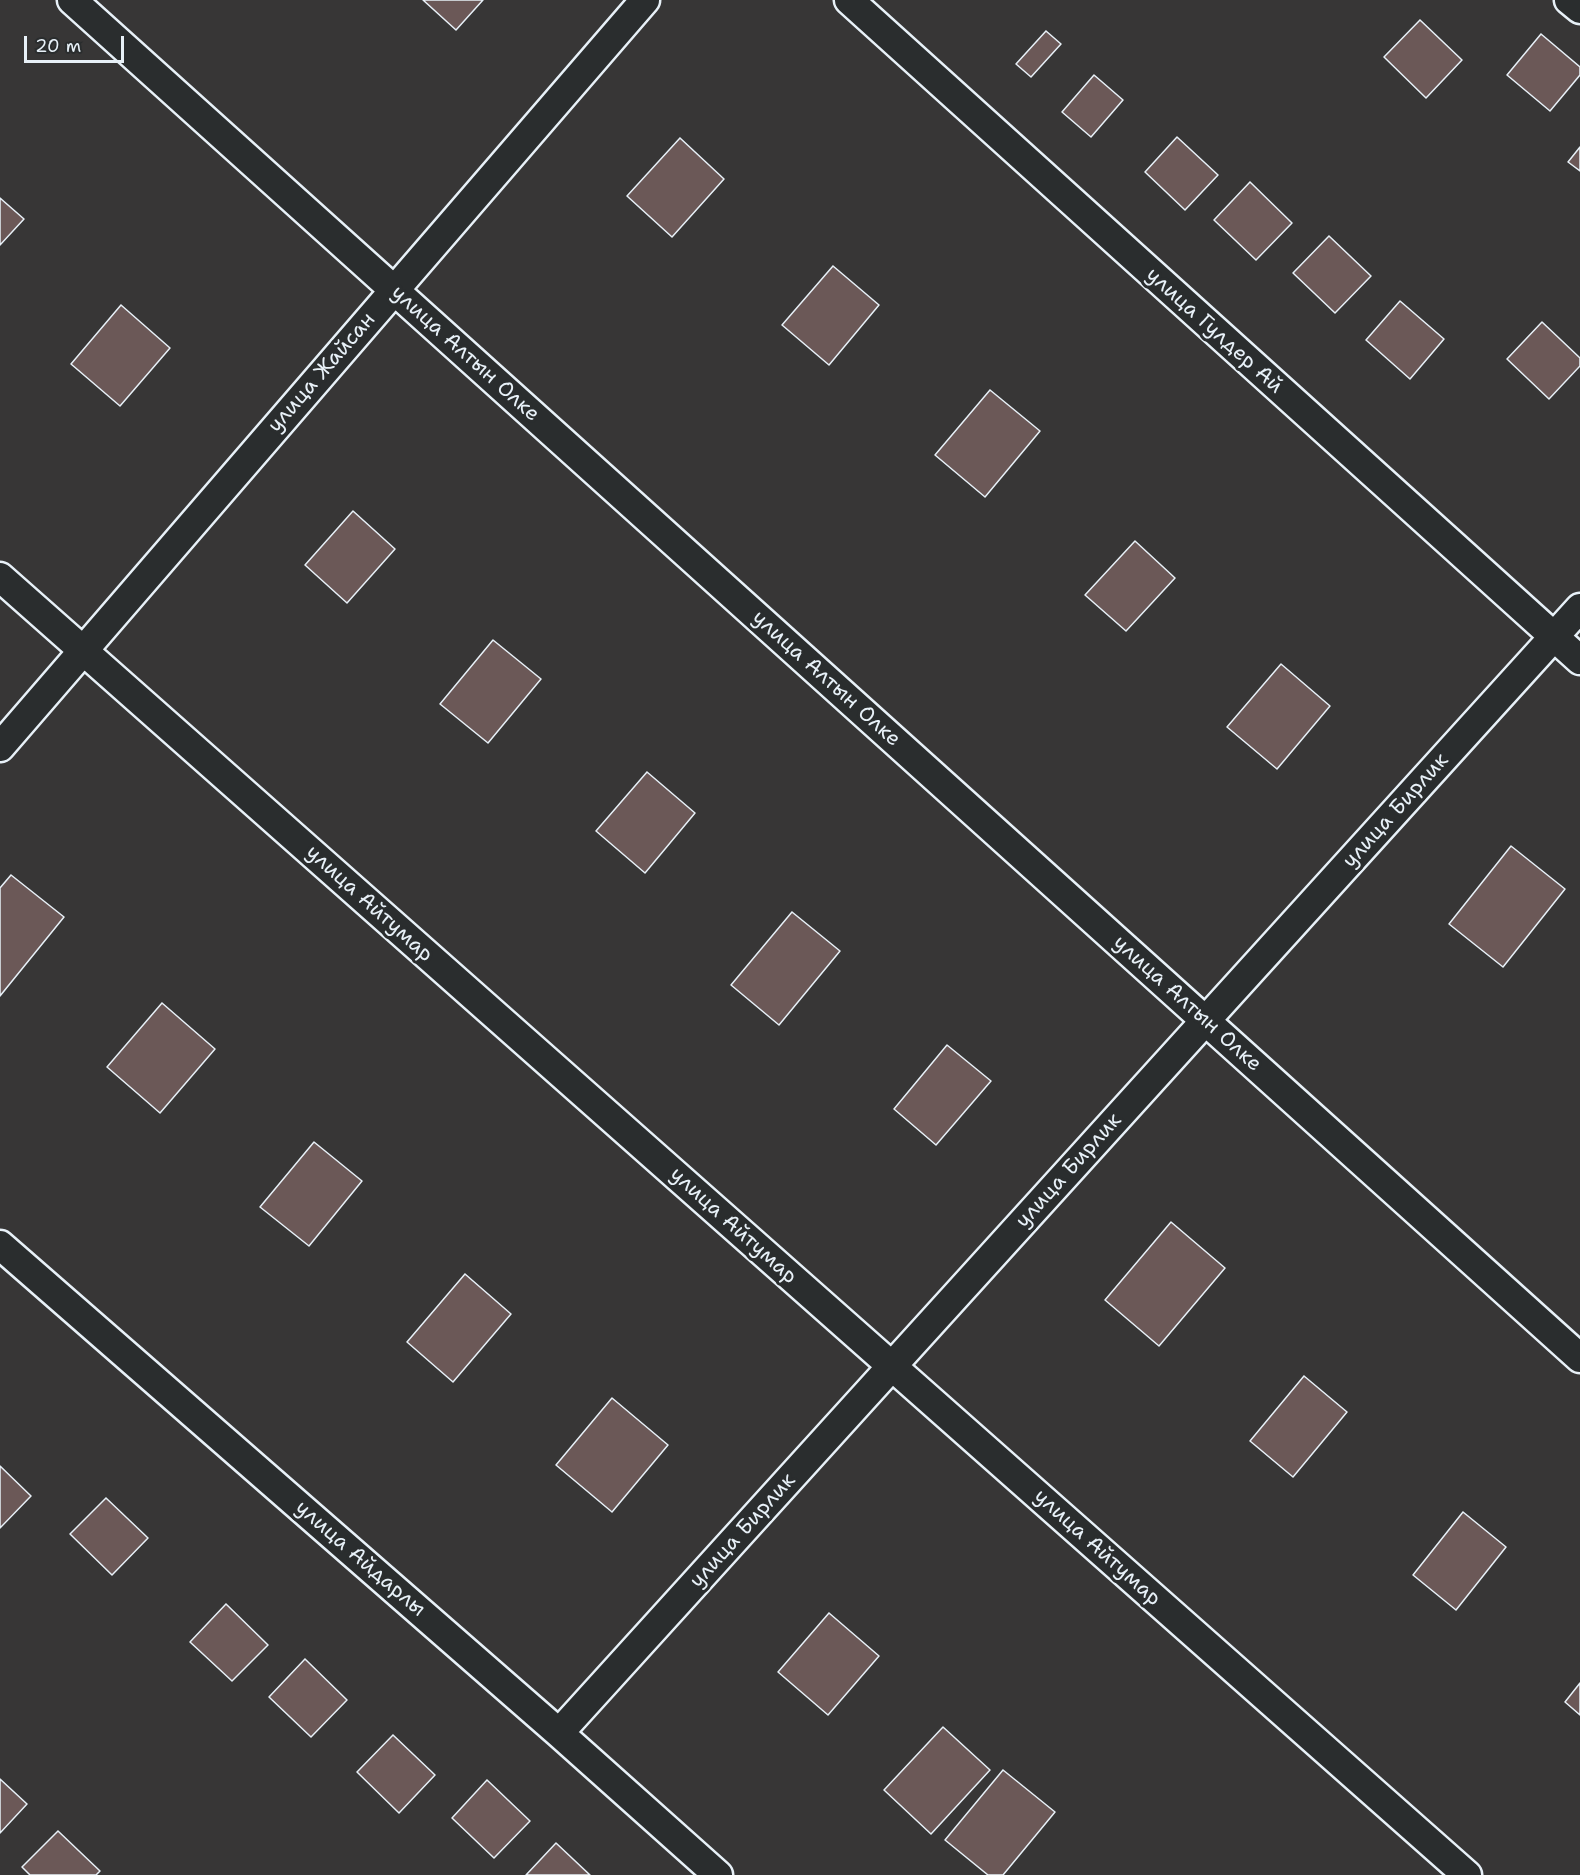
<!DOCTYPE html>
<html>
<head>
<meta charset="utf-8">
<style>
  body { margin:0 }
  #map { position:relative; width:1580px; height:1875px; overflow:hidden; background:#373636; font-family:"Shantell Sans",sans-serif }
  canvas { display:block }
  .scale { position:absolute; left:24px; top:36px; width:100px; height:27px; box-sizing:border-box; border:3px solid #e8f1f8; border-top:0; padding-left:8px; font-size:18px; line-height:21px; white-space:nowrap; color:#e8f1f8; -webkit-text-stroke:4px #2a2d2e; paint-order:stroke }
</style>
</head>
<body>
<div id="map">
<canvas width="1580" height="1875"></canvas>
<div class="scale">20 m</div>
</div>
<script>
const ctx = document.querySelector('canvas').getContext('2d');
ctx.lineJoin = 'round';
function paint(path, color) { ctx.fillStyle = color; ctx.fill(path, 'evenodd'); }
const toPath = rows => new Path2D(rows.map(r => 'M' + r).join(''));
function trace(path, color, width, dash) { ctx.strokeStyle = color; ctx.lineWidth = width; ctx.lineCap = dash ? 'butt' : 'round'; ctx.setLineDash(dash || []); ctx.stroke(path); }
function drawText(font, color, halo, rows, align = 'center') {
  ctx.font = font + ' "Shantell Sans",sans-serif'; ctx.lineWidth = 6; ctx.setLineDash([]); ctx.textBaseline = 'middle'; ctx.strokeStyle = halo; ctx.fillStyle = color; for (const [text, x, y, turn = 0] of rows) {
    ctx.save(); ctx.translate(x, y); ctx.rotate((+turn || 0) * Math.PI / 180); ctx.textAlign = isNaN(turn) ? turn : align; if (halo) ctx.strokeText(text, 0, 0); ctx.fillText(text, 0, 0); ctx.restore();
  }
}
const building = toPath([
  [423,0,483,0,456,30,423,0],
  [1420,20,1462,60,1426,98,1384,57,1420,20],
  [1046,31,1061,44,1031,77,1016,64,1046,31],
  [1541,34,1580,67,1580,75,1550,111,1507,75,1541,34],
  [1094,75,1123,100,1091,137,1062,112,1094,75],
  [1177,137,1218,175,1185,210,1145,172,1177,137],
  [680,138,724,179,672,237,627,196,680,138],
  [1580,147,1580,171,1568,162,1580,147],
  [1250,182,1292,223,1256,260,1214,220,1250,182],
  [0,198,24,219,0,245,0,198],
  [1329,236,1371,276,1335,313,1293,273,1329,236],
  [833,266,879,305,829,365,782,325,833,266],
  [1400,301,1444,339,1410,379,1366,340,1400,301],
  [121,305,170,348,120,406,71,364,121,305],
  [1542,322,1580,358,1580,366,1549,399,1507,359,1542,322],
  [990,390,1040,431,985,497,935,455,990,390],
  [353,511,395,549,347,603,305,565,353,511],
  [1135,541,1175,578,1126,631,1085,595,1135,541],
  [493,640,541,679,488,743,440,704,493,640],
  [1281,664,1330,706,1277,769,1227,727,1281,664],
  [647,772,695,813,645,873,596,831,647,772],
  [1511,846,1565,889,1503,967,1449,924,1511,846],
  [11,875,64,917,0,996,0,888,11,875],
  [792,912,840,951,779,1025,731,985,792,912],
  [162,1003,215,1049,160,1113,107,1067,162,1003],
  [947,1045,991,1081,936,1145,894,1109,947,1045],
  [314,1142,362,1181,309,1246,260,1207,314,1142],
  [1171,1222,1225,1268,1159,1346,1105,1300,1171,1222],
  [465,1274,511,1314,453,1382,407,1342,465,1274],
  [1304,1376,1347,1412,1293,1477,1250,1441,1304,1376],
  [612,1398,668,1445,612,1512,556,1465,612,1398],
  [0,1466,31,1496,0,1528,0,1466],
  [106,1498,148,1538,112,1575,70,1534,106,1498],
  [1463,1512,1506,1547,1456,1610,1413,1575,1463,1512],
  [226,1604,268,1645,232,1681,190,1642,226,1604],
  [829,1613,879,1656,828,1715,778,1672,829,1613],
  [305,1659,347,1700,311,1737,269,1697,305,1659],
  [1580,1683,1580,1715,1565,1702,1580,1683],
  [943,1727,990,1770,931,1834,884,1790,943,1727],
  [393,1735,435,1775,399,1813,357,1772,393,1735],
  [1003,1770,1055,1812,1003,1875,988,1875,945,1840,1003,1770],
  [0,1779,27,1804,0,1833,0,1779],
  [487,1780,530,1821,494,1858,452,1818,487,1780],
  [58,1831,100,1871,96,1875,30,1875,22,1867,58,1831],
  [556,1843,590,1875,526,1875,556,1843]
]);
const street = toPath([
  [72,0,1580,1358],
  [849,0,1580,660],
  [1569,0,1580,9],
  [0,577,1467,1875],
  [0,747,645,0],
  [0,1245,559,1733,718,1875],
  [559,1733,1580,608]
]);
const streetNames = [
  ["улица Гулдер Ай",1214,331,42],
  ["улица Алтын Олке",465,354,42],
  ["улица Жайсан",322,373,-49],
  ["улица Алтын Олке",826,679,42],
  ["улица Бирлик",1396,811,-48],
  ["улица Айтумар",369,904,42],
  ["улица Алтын Олке",1187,1004,42],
  ["улица Бирлик",1069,1171,-48],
  ["улица Айтумар",733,1226,42],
  ["улица Бирлик",743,1531,-48],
  ["улица Айтумар",1097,1548,42],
  ["улица Айдарлы",360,1559,41]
];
paint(building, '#6b5857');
trace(building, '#e8f1f8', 1.5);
trace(street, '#e8f1f8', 33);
trace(street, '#2a2d2e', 28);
drawText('21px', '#e8f1f8', '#2a2d2e', streetNames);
</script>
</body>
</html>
